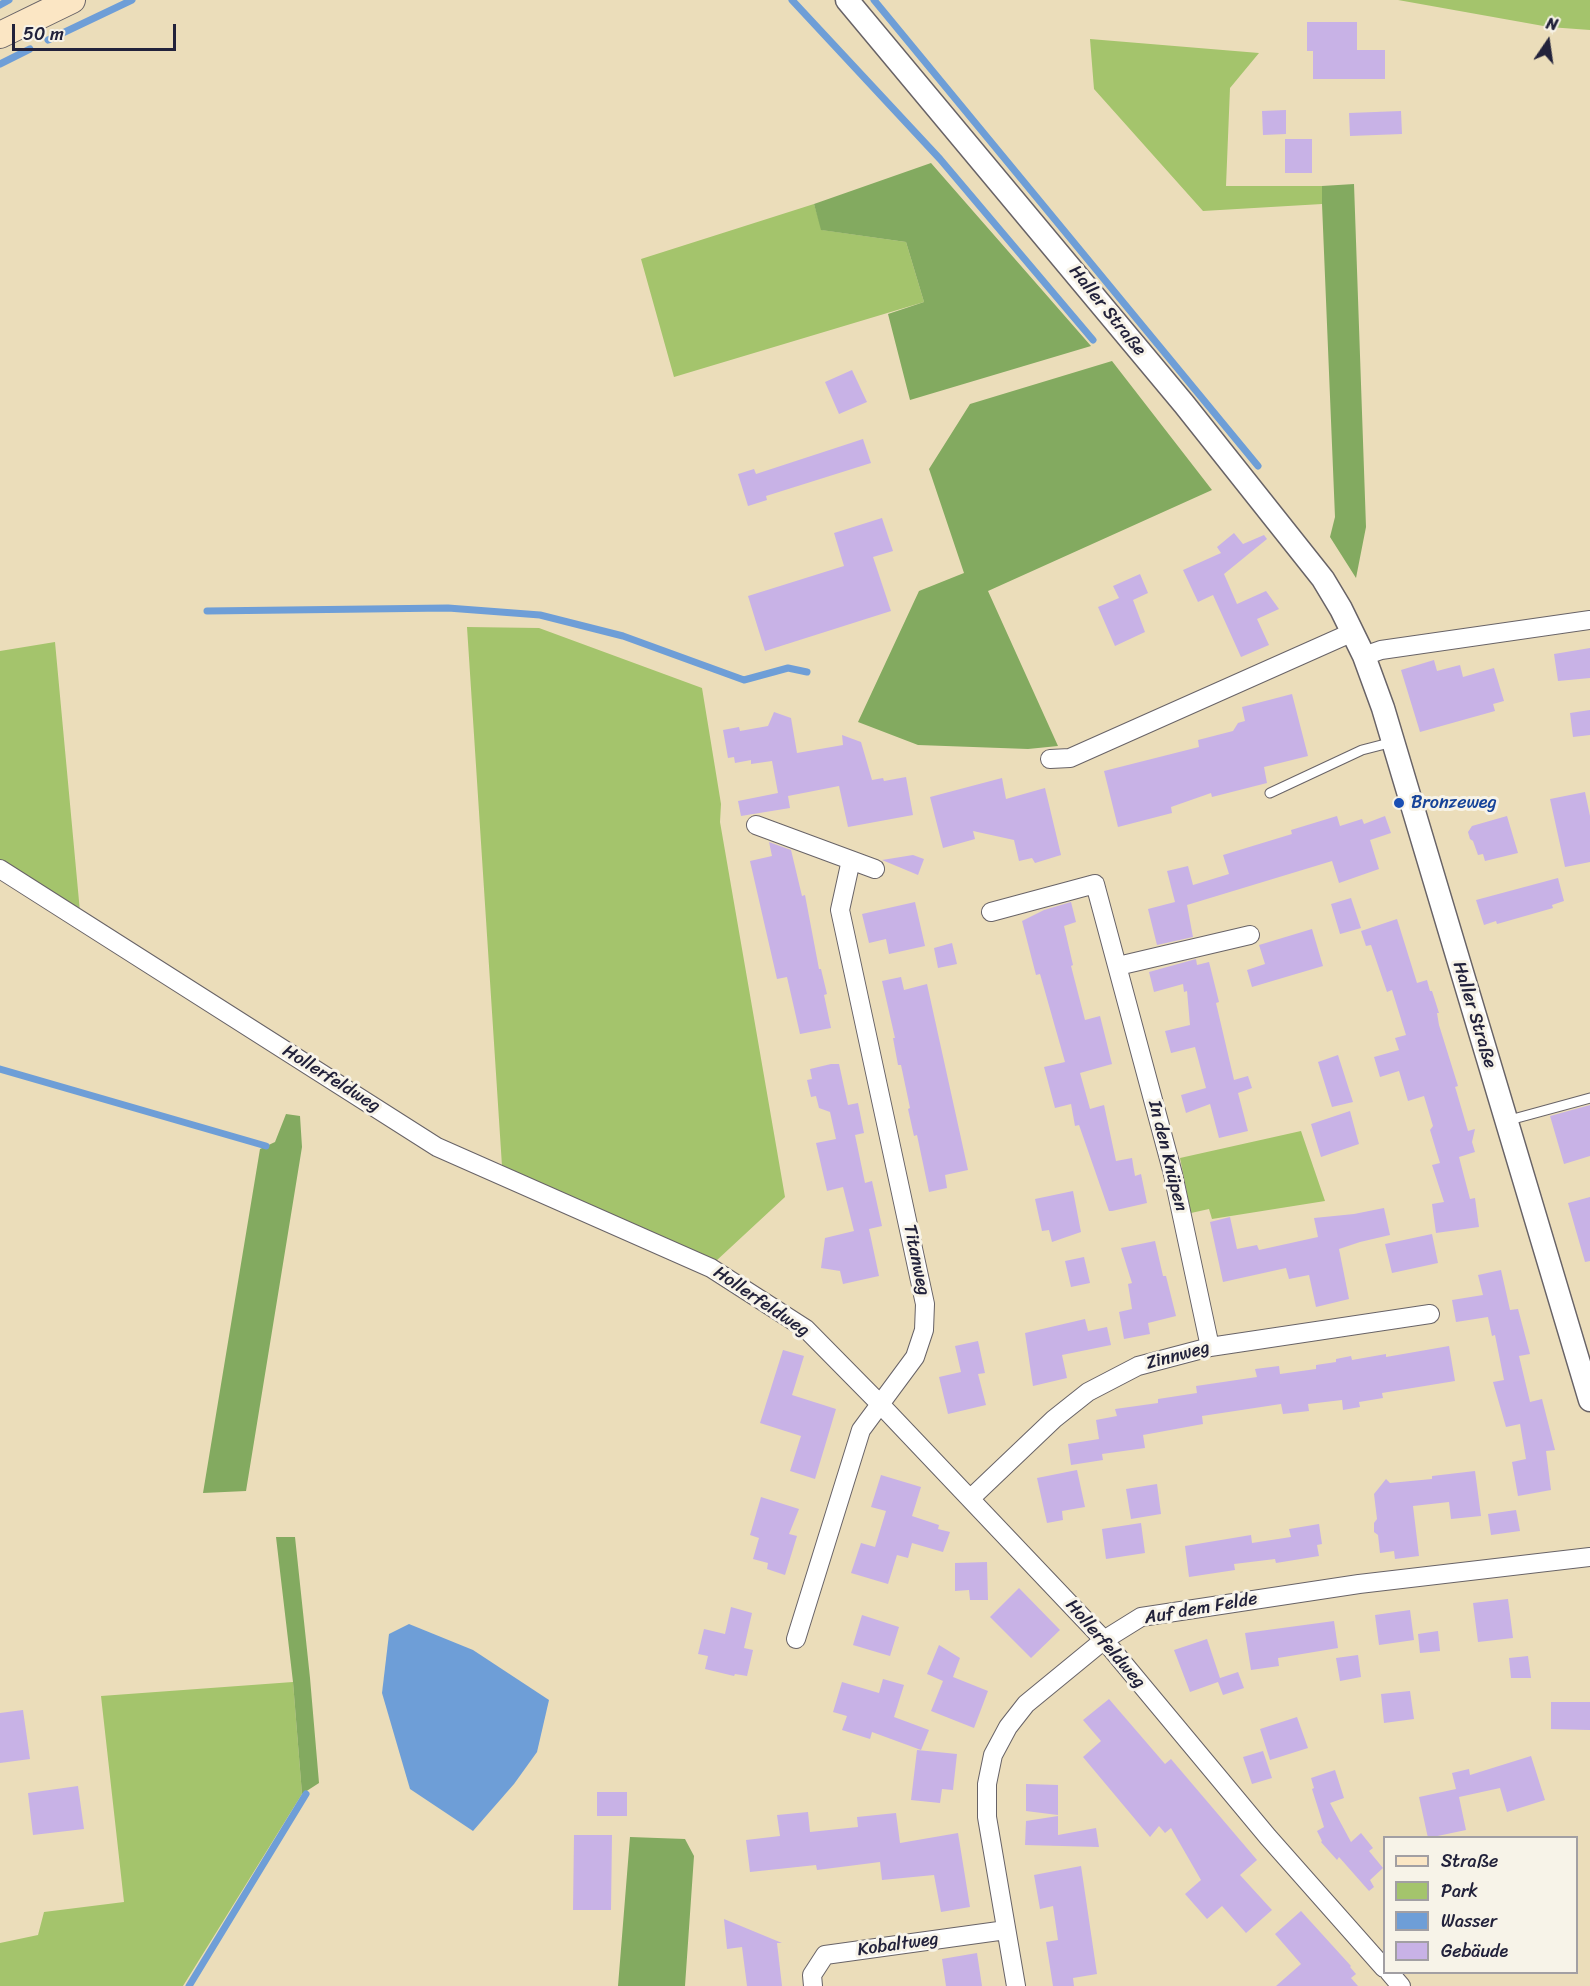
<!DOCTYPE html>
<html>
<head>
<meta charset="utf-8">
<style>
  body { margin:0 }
  #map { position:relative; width:1590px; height:1986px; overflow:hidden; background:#ebddba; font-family:Sriracha,sans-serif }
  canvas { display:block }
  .legend { position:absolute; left:1383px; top:1836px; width:195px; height:138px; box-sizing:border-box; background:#f7f3e8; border:2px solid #a29fa3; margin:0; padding:8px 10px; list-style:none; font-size:18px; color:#22223b }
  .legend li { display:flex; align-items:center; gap:12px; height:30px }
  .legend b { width:30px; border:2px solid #a29fa3 }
  .north { position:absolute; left:1518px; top:12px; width:60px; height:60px; -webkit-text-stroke:4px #f7f3e8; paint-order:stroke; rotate:13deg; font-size:16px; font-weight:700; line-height:24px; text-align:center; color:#22223b }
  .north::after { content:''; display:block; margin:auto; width:21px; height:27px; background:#22223b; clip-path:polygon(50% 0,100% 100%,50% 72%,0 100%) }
  .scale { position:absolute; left:12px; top:24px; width:164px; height:27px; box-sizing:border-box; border:3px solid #22223b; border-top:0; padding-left:8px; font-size:18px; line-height:21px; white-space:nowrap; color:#22223b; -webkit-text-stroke:4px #f7f3e8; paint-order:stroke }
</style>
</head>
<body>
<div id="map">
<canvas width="1590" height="1986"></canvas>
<ul class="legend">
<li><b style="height:8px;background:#fbe6c4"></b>Straße</li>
<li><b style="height:16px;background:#a4c46c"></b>Park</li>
<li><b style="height:16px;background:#6e9ed7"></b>Wasser</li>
<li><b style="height:16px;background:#c8b2e6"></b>Gebäude</li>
</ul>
<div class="north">N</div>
<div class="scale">50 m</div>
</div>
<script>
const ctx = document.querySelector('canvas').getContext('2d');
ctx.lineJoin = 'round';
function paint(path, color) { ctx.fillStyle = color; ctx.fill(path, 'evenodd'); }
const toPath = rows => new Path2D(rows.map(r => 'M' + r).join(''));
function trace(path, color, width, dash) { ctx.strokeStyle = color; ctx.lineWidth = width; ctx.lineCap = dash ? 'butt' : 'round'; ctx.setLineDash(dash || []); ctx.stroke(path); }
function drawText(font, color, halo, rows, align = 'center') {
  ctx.font = font + ' Sriracha,sans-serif'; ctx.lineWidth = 6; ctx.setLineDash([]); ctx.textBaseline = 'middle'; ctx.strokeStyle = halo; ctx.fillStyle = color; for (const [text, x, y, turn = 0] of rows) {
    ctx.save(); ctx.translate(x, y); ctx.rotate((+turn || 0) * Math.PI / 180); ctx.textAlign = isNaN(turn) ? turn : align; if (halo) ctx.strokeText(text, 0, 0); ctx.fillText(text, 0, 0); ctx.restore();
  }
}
const green = toPath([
  [1398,0,1590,0,1590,30,1549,27],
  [1090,39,1259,53,1230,88,1226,186,1322,186,1322,204,1203,211,1094,89],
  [814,204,822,230,906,242,924,302,674,377,641,259],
  [467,627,539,628,702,688,721,804,720,822,785,1197,716,1261,502,1166],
  [55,642,80,912,0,859,0,651],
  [1301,1131,1325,1201,1212,1219,1209,1209,1191,1213,1180,1158],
  [293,1682,302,1794,183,1986,0,1986,0,1943,38,1935,44,1912,124,1902,101,1696]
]);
const forest = toPath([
  [931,163,1091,346,910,400,888,314,924,302,906,242,821,230,814,204],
  [1354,184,1366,527,1356,578,1330,537,1335,517,1322,204,1322,186],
  [1112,361,1212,490,988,591,1058,746,1028,749,918,745,858,722,919,591,964,573,929,469,970,404],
  [286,1114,300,1116,302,1147,246,1491,203,1493,260,1149,275,1142],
  [276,1537,295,1537,310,1678,319,1783,302,1794,293,1682],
  [630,1837,685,1839,694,1856,685,1986,618,1986]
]);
const water = toPath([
  [409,1624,473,1650,549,1700,537,1752,514,1784,473,1831,410,1789,382,1693,389,1634]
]);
const stream = toPath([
  [792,0,940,159,1093,340],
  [874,0,1258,466],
  [0,5,9,0],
  [48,40,132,0],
  [0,64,30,49],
  [207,611,448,608,540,615,623,636,744,680,788,668,807,672],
  [0,1069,266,1146],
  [189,1986,306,1794]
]);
const building = toPath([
  [1307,22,1357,22,1357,50,1385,50,1385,79,1313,79,1313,51,1307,51],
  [1286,110,1286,134,1263,135,1262,111],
  [1401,111,1402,134,1350,136,1349,113],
  [1285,139,1312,139,1312,173,1285,173],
  [852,370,867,402,839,414,825,382],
  [863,439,871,463,766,496,767,500,748,506,738,474,754,469,756,474],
  [882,518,893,551,873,557,891,611,765,651,748,596,844,566,834,533],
  [1234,533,1243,544,1264,535,1267,539,1224,574,1237,604,1266,591,1279,609,1257,619,1269,645,1241,657,1213,595,1198,602,1183,570,1221,553,1217,547],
  [1140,574,1148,593,1133,600,1145,632,1115,646,1098,607,1119,598,1113,586],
  [1590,648,1590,678,1558,681,1554,654],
  [1434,660,1437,671,1460,665,1463,677,1494,668,1504,701,1493,704,1495,711,1420,732,1401,670],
  [1292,694,1308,756,1264,767,1267,783,1212,797,1211,793,1171,807,1172,813,1118,827,1104,771,1199,747,1198,740,1233,731,1238,723,1245,721,1242,707],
  [1590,710,1590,735,1573,737,1570,713],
  [774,712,791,718,797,753,843,745,842,735,861,742,872,780,883,778,884,781,906,777,913,815,848,827,839,786,788,796,790,808,741,816,738,801,778,793,772,761,751,764,751,760,735,763,734,757,728,758,723,730,739,727,740,731,768,726],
  [1002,778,1006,799,1045,788,1061,855,1035,863,1032,858,1019,861,1014,840,973,831,975,839,943,848,930,797],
  [1585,792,1590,816,1590,862,1565,867,1550,799],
  [1337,816,1340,826,1362,819,1364,824,1385,816,1391,833,1370,840,1379,869,1339,883,1332,861,1187,905,1193,937,1157,945,1148,909,1175,902,1167,871,1188,866,1193,885,1229,874,1223,855,1292,834,1291,830],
  [1507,816,1518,853,1485,861,1483,854,1478,855,1473,841,1470,839,1468,832,1472,826],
  [769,842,791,850,802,896,805,895,819,969,821,969,827,994,824,995,831,1028,800,1034,787,977,777,979,750,861,772,856],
  [913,855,924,859,918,875,882,860],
  [1558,878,1564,901,1552,905,1553,908,1497,924,1496,921,1484,925,1476,900],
  [1351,898,1361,928,1340,934,1331,904],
  [915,902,925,946,889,954,886,939,869,943,862,914],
  [1071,902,1076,922,1064,926,1073,965,1071,966,1085,1020,1100,1016,1112,1064,1080,1073,1090,1109,1104,1105,1116,1161,1132,1158,1135,1176,1141,1174,1147,1203,1112,1211,1109,1211,1079,1125,1075,1126,1071,1104,1055,1108,1044,1067,1065,1062,1040,974,1036,975,1022,921,1044,910],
  [1397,919,1417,983,1427,980,1430,991,1432,991,1439,1013,1437,1013,1439,1025,1458,1086,1455,1087,1456,1090,1468,1131,1475,1129,1472,1142,1475,1152,1459,1157,1470,1199,1475,1198,1479,1227,1436,1233,1432,1204,1444,1202,1432,1165,1440,1163,1430,1130,1433,1126,1424,1096,1408,1101,1399,1071,1380,1077,1374,1057,1399,1050,1395,1038,1406,1035,1392,990,1387,992,1371,945,1366,946,1361,931],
  [1312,929,1323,966,1252,987,1247,970,1265,964,1259,945],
  [952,943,957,964,938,968,934,948],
  [1196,959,1197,965,1209,962,1219,1002,1216,1003,1234,1080,1248,1076,1252,1088,1238,1093,1248,1131,1219,1138,1210,1104,1186,1113,1181,1095,1206,1088,1195,1047,1171,1053,1165,1031,1190,1025,1187,991,1184,992,1183,984,1154,992,1149,972],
  [901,977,904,990,927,984,968,1170,945,1175,947,1188,929,1192,917,1135,914,1136,908,1109,910,1108,901,1065,898,1065,893,1038,895,1038,882,981],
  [1338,1055,1353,1102,1332,1107,1318,1062],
  [831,1064,839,1064,848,1105,858,1103,864,1133,855,1135,865,1183,872,1181,882,1226,869,1229,879,1276,843,1284,840,1271,821,1268,825,1238,854,1231,843,1187,827,1191,816,1143,836,1139,830,1112,819,1108,816,1096,811,1097,807,1080,812,1079,810,1069],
  [1590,1105,1590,1156,1564,1164,1550,1116],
  [1350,1111,1359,1144,1321,1157,1311,1124],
  [1073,1191,1081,1232,1052,1242,1049,1230,1042,1231,1035,1199],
  [1590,1197,1590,1261,1585,1262,1568,1203],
  [1384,1208,1390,1235,1360,1242,1339,1249,1349,1299,1316,1307,1309,1275,1289,1279,1286,1268,1223,1282,1210,1222,1230,1217,1237,1249,1257,1245,1259,1250,1318,1237,1314,1218,1354,1214],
  [1432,1234,1438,1263,1392,1273,1385,1244],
  [1155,1241,1163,1276,1166,1276,1176,1316,1148,1323,1150,1334,1124,1339,1119,1312,1132,1309,1128,1284,1132,1283,1121,1248],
  [1084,1257,1090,1283,1071,1287,1065,1261],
  [1501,1270,1510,1310,1518,1309,1530,1354,1519,1356,1530,1402,1542,1399,1555,1450,1546,1451,1551,1490,1518,1496,1512,1462,1526,1459,1520,1424,1506,1427,1493,1382,1504,1380,1495,1335,1492,1336,1488,1317,1456,1322,1452,1300,1483,1295,1478,1275],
  [1085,1319,1088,1331,1107,1327,1111,1345,1062,1355,1067,1378,1033,1386,1025,1333],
  [978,1341,985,1373,978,1374,986,1405,948,1414,939,1377,961,1372,955,1346],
  [1449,1346,1455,1381,1382,1393,1383,1398,1359,1402,1360,1407,1343,1410,1342,1400,1308,1404,1309,1411,1283,1414,1281,1404,1202,1416,1203,1424,1143,1435,1145,1448,1102,1454,1103,1460,1071,1465,1068,1444,1099,1439,1096,1420,1117,1416,1115,1409,1158,1403,1158,1399,1197,1393,1196,1386,1257,1377,1255,1369,1279,1366,1280,1374,1316,1369,1316,1365,1336,1362,1336,1359,1351,1356,1352,1360,1386,1354,1386,1357],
  [783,1350,804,1356,792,1395,836,1409,815,1479,790,1471,801,1436,760,1423],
  [1077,1470,1085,1507,1062,1511,1063,1520,1047,1523,1037,1478],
  [1475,1471,1481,1516,1451,1519,1449,1502,1413,1506,1419,1556,1395,1559,1394,1551,1380,1553,1378,1535,1374,1532,1374,1523,1377,1519,1374,1494,1386,1479,1390,1483,1432,1479,1432,1476],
  [881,1475,921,1487,912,1516,939,1525,938,1529,950,1532,943,1552,912,1543,908,1558,897,1555,888,1584,851,1573,861,1543,875,1547,886,1511,871,1507],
  [1157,1484,1161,1514,1131,1519,1126,1489],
  [761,1497,799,1509,789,1534,797,1536,785,1575,767,1569,768,1563,753,1559,759,1538,750,1535],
  [1516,1510,1520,1531,1491,1535,1488,1514],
  [1141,1523,1145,1553,1106,1559,1102,1529],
  [1319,1524,1322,1544,1317,1545,1319,1556,1276,1563,1275,1559,1234,1564,1235,1570,1189,1577,1185,1546,1251,1535,1252,1543,1291,1537,1289,1529],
  [987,1562,988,1600,970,1600,969,1590,955,1591,955,1563],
  [1019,1588,1060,1630,1031,1658,990,1617],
  [1508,1599,1513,1638,1478,1642,1473,1603],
  [731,1607,752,1613,744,1648,753,1650,747,1676,735,1674,734,1676,705,1669,708,1656,698,1654,704,1629,725,1634],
  [1410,1610,1414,1640,1379,1645,1375,1615],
  [862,1615,899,1627,890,1656,853,1645],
  [1334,1621,1338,1648,1278,1658,1279,1666,1251,1670,1245,1633],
  [1438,1631,1440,1651,1420,1653,1418,1634],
  [1207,1639,1220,1678,1238,1672,1244,1688,1223,1695,1218,1682,1190,1692,1174,1650],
  [939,1645,960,1658,953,1677,988,1691,974,1728,931,1711,943,1681,927,1674],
  [1358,1655,1361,1677,1340,1681,1336,1658],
  [1528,1656,1531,1678,1511,1678,1509,1658],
  [883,1679,904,1685,894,1717,929,1730,921,1750,872,1732,870,1739,842,1730,847,1716,833,1712,842,1682,879,1693],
  [1410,1691,1414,1719,1384,1723,1381,1694],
  [1109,1699,1165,1764,1171,1759,1257,1860,1240,1875,1272,1910,1246,1933,1222,1906,1207,1919,1185,1894,1201,1880,1171,1828,1165,1833,1159,1826,1150,1837,1083,1757,1101,1741,1083,1720],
  [1551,1702,1590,1702,1590,1730,1551,1729],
  [23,1710,30,1759,0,1763,0,1713],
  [1297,1717,1308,1748,1270,1760,1260,1729],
  [917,1750,957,1754,953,1790,942,1789,940,1803,911,1800],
  [1263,1751,1272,1778,1252,1784,1243,1757],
  [1531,1756,1545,1800,1507,1812,1500,1788,1459,1797,1466,1830,1428,1838,1419,1797,1456,1789,1452,1773,1469,1769,1470,1775],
  [1335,1770,1344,1798,1330,1803,1351,1842,1361,1833,1373,1848,1369,1851,1383,1868,1370,1880,1374,1887,1369,1891,1339,1857,1337,1860,1321,1842,1322,1841,1317,1831,1324,1827,1312,1789,1314,1788,1311,1778],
  [1026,1784,1058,1785,1058,1815,1026,1811],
  [78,1786,84,1829,33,1835,28,1793],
  [597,1792,627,1792,627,1816,597,1816],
  [808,1812,810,1832,858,1827,857,1817,896,1813,900,1843,958,1833,970,1907,941,1912,934,1875,882,1880,880,1862,817,1870,816,1865,750,1872,746,1840,780,1836,777,1815],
  [1058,1816,1058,1835,1096,1828,1099,1847,1025,1845,1026,1821],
  [574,1835,612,1835,611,1910,573,1910],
  [1081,1866,1097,1974,1073,1978,1074,1986,1053,1986,1046,1942,1058,1940,1053,1906,1040,1909,1034,1875],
  [1301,1911,1351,1966,1350,1967,1356,1974,1351,1978,1358,1986,1276,1986,1301,1964,1275,1934],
  [724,1919,782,1943,777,1943,782,1986,747,1986,742,1947,727,1949],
  [977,1953,982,1986,946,1986,942,1959]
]);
const service = toPath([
  [1270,793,1362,750,1393,742],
  [1506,1121,1590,1098]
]);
const minor = toPath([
  [1364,656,1381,650,1590,620],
  [1050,759,1070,758,1353,632],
  [756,825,875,869],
  [0,869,437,1147,711,1268,806,1329,880,1404,1104,1640,1268,1837,1384,1968],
  [991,912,1095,884,1173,1174,1210,1347],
  [1118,966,1250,935],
  [971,1498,1054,1419,1088,1392,1138,1366,1210,1347,1430,1314],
  [796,1639,861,1430,915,1357,924,1330,925,1304,840,910,851,860],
  [1389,1972,1401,1986],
  [813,1986,812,1975,825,1955,1006,1930],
  [1016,1986,987,1817,987,1784,993,1755,1008,1727,1026,1704,1104,1640,1141,1617,1359,1584,1590,1557]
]);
const tertiary = toPath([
  [847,0,1184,404,1323,579,1341,609,1364,656,1383,708,1590,1400]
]);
const secondary = toPath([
  [0,35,72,0]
]);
const markers = [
  [1399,803,6,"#1a4fb4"]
];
const streetNames = [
  ["Haller Straße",1107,311,51],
  ["Haller Straße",1474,1015,73],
  ["Hollerfeldweg",331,1079,32],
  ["In den Knüpen",1167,1156,76],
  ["Titanweg",916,1260,78],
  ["Hollerfeldweg",761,1302,34],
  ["Zinnweg",1178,1356,-15],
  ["Auf dem Felde",1201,1609,-10],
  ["Hollerfeldweg",1105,1644,49],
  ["Kobaltweg",898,1945,-8]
];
const transitNames = [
  ["Bronzeweg",1411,803]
];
paint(green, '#a4c46c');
paint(forest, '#83aa60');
paint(water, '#6e9ed7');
trace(stream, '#6e9ed7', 7);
paint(building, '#c8b2e6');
trace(service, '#686367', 11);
trace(minor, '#686367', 20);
trace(tertiary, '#686367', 25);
trace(secondary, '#686367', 28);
trace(service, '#fff', 9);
trace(minor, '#fff', 18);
trace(tertiary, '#fff', 22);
trace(secondary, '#fbe6c4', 26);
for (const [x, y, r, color] of markers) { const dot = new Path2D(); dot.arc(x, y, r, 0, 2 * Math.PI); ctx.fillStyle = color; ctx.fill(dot); trace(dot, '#f7f3e8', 2); }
drawText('18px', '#22223b', '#f7f3e8', streetNames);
drawText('18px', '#164399', '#f7f3e8', transitNames, 'left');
</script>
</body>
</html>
